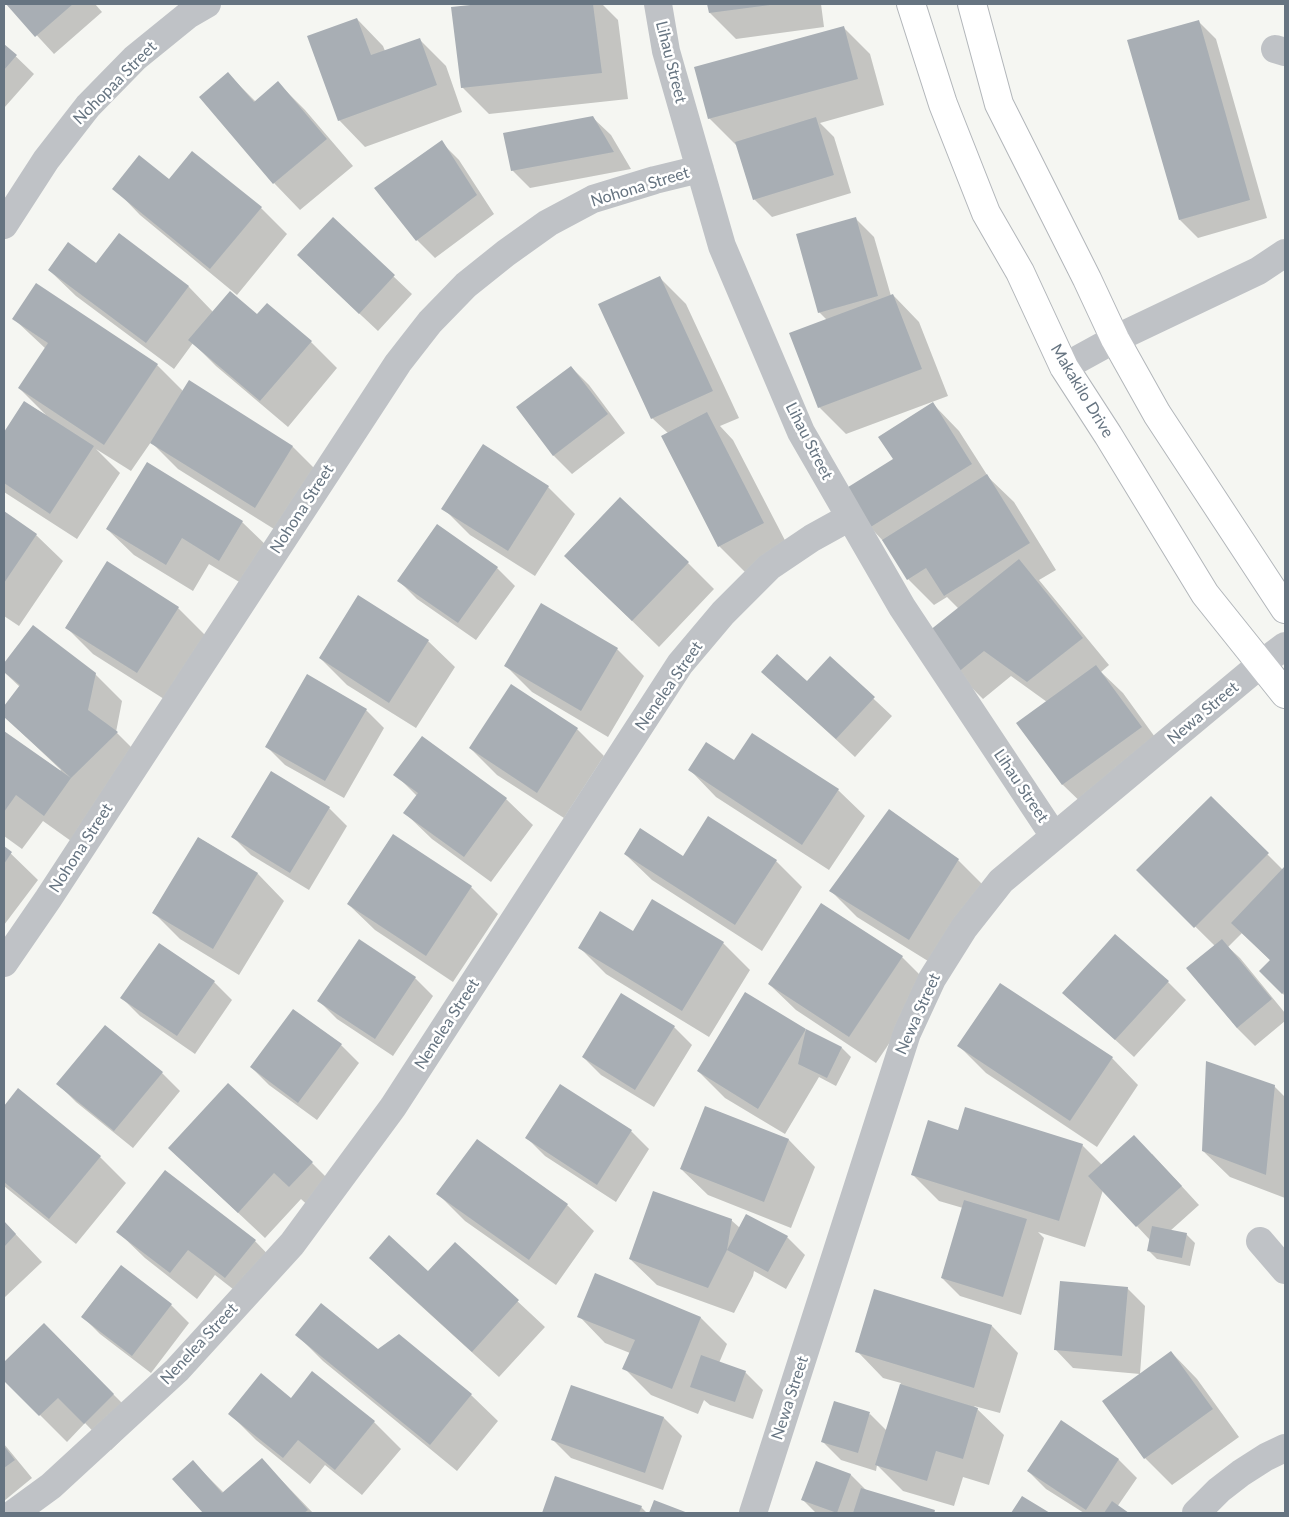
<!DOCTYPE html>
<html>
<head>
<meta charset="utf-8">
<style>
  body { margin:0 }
  #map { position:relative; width:1289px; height:1517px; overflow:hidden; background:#f5f6f2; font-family:Lato,sans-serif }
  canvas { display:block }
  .frame { position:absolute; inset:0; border:5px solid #667481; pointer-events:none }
</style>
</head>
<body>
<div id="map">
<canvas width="1289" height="1517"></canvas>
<div class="frame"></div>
</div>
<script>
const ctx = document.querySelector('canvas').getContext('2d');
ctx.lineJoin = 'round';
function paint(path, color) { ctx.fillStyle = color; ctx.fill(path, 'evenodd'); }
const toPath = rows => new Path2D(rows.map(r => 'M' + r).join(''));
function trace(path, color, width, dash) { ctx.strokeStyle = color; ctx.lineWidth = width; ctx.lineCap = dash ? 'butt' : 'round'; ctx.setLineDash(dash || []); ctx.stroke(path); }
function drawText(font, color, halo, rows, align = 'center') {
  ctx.font = font + ' Lato,sans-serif'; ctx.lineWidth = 5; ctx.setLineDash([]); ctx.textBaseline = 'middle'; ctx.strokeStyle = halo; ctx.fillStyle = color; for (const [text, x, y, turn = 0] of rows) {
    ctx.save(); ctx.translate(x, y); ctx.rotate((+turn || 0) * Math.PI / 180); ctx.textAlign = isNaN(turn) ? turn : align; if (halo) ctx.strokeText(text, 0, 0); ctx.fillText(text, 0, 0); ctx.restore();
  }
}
const shadow = toPath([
  [8,4,95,4,102,12,54,54],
  [492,4,602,4,618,20,628,99,489,114,462,87,452,8],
  [708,4,821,4,824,27,736,39,710,13],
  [357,19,383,46,385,51,419,39,446,66,462,112,365,147,339,120],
  [1198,21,1216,39,1267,218,1198,238,1180,220],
  [844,28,870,54,884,105,820,123,834,137,851,193,772,217,754,199,738,145,736,145,709,118],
  [4,45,34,74,4,108],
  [228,74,256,102,278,83,305,110,353,166,300,210,274,183],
  [592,117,611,135,631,169,530,188,512,170],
  [441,142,459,160,494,214,435,258,417,240,376,188],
  [169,181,261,208,287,234,237,295,140,215,114,188],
  [333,219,412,294,378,331,316,273],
  [856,219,874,237,891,296,893,295,919,322,948,396,846,434,819,407,827,320,819,312],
  [120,235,189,287,213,312,257,316,311,342,337,368,288,427,216,366,193,343,174,369,76,296,49,270,97,265],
  [659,277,686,304,739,418,720,426,733,440,790,550,746,573,719,546,662,436,668,433,652,418],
  [14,319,157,365,183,391,293,447,319,473,282,534,178,469,151,442,131,471,96,449,120,473,77,539,4,492,4,434,24,402,46,415,19,388,46,349],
  [571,367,589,385,625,433,572,474,554,456,518,408],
  [933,404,959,431,989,478,1014,502,1056,570,1039,580,1109,665,1101,672,1123,693,1168,755,1090,811,1063,785,1018,723,1047,702,1011,676,983,699,957,673,959,609,947,597,934,605,908,579,885,543,870,527,894,460],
  [548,487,575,514,535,576,470,535,443,508],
  [4,513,36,535,63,561,19,626,4,616],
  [242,522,269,548,246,586,209,564,193,591,134,555,107,529],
  [107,563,178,608,205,635,164,699,93,654,66,627],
  [688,563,714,589,659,647,592,582],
  [497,568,515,586,476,640,417,599,399,581],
  [33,627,95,674,122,701,116,732,143,759,71,841,43,821,22,849,4,836,4,732,60,771,61,770,4,716,4,708,20,687,4,672,4,665],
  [428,641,455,667,416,728,347,685,320,658],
  [617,649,644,676,608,737,532,692,506,666],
  [830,658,892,716,855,757,781,689,807,683],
  [511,686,577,729,604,756,564,818,497,775,470,748],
  [366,710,384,728,344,798,285,765,267,747],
  [734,762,838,790,865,816,829,870,716,797,690,770],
  [272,773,329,808,347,826,309,890,251,855,233,837],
  [395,774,506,799,533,825,491,882,432,839,405,813,417,796],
  [1211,798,1283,870,1285,868,1285,996,1261,971,1271,961,1242,933,1228,947,1240,958,1285,1013,1285,1021,1255,1046,1237,1028,1188,968,1215,946,1138,870],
  [890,811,958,860,985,887,936,966,857,917,831,891],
  [393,835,471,887,498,914,453,982,375,930,348,904],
  [199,838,258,874,284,901,239,975,180,939,153,912],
  [4,847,38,880,4,925],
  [625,854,776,861,802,887,762,951,652,880],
  [821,904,902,957,929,984,876,1063,796,1010,769,984],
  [633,933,723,943,750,970,709,1037,606,974,579,947],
  [359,941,415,978,433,996,393,1056,337,1019,319,1001],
  [214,982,232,1000,195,1054,140,1016,122,998],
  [1168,982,1186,1000,1134,1057,1064,993],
  [105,1026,162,1073,180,1091,133,1148,76,1102,58,1084],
  [674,1027,692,1045,654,1107,601,1075,583,1057],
  [805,1030,842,1048,851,1057,836,1086,819,1077,785,1134,725,1098,698,1071],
  [341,1045,359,1063,317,1120,269,1085,251,1067],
  [959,1046,1112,1058,1138,1085,1097,1147,986,1073],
  [561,1086,631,1131,649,1149,616,1202,545,1156,527,1138],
  [1274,1086,1285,1097,1285,1198,1230,1177,1203,1151],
  [18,1090,100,1157,126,1183,76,1244,4,1186,4,1108],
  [706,1107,789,1140,815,1167,791,1228,708,1195,681,1169],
  [959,1132,1082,1145,1102,1165,1152,1154,1199,1205,1170,1231,1186,1234,1195,1243,1190,1266,1157,1259,1148,1250,1150,1240,1103,1190,1085,1247,1038,1232,1044,1238,1021,1315,960,1296,942,1278,963,1208,939,1201,912,1174],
  [169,1148,312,1163,338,1189,316,1213,301,1199,265,1238],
  [438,1194,567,1205,594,1231,556,1285,465,1221],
  [731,1220,740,1228,787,1237,805,1255,786,1289,754,1271,753,1276,734,1313,657,1285,630,1259],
  [4,1222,42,1262,4,1298],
  [118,1232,255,1241,281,1268,252,1304,215,1275,197,1299,145,1258],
  [455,1243,545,1327,499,1377,397,1284,370,1258,429,1273],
  [121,1266,171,1305,189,1323,151,1373,100,1334,82,1316],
  [1127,1288,1145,1306,1140,1374,1073,1368,1055,1349],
  [579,1316,701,1318,727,1344,719,1363,745,1372,763,1390,753,1419,710,1405,704,1400,698,1414,651,1395,624,1368,630,1353,605,1343],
  [44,1325,140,1421,111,1450,85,1423,67,1442,4,1379,4,1364],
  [992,1326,1018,1353,1000,1413,974,1406,1004,1435,989,1485,963,1477,954,1506,903,1491,877,1465,876,1471,841,1460,823,1442,870,1414,887,1431,901,1383,883,1378,857,1351],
  [297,1335,378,1351,399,1336,471,1395,498,1421,457,1471,323,1361],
  [1171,1352,1197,1379,1239,1437,1172,1485,1145,1458,1103,1401],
  [312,1373,374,1422,401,1449,362,1495,325,1465,310,1484,256,1440,230,1414,291,1399],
  [572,1386,664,1418,682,1436,663,1490,571,1458,553,1440],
  [1061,1422,1119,1460,1137,1478,1117,1507,1127,1513,1084,1513,1046,1489,1028,1471],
  [4,1444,32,1478,4,1501],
  [262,1460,313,1513,204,1513,174,1479,193,1462,224,1493],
  [816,1463,851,1475,867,1491,934,1511,936,1513,816,1513,803,1500],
  [556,1478,641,1507,647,1513,544,1513]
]);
const building = toPath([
  [6,4,73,4,35,37],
  [480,4,593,4,602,73,461,88,451,7],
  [707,4,770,4,770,5,709,13],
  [357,18,371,55,420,38,437,85,338,121,307,36],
  [1199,20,1250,200,1179,220,1127,40],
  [844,26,858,79,708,119,694,67],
  [4,44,17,55,4,70],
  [228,72,254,102,278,81,327,139,273,184,199,97],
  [593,116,614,152,511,171,503,133],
  [816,117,834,175,753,200,735,142],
  [442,140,477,195,416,241,374,188],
  [192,151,262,207,210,269,112,189,139,155,169,179],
  [333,217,395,275,359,314,297,255],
  [856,217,878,296,818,313,796,234],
  [119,233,189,286,146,343,48,270,68,242,96,263],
  [660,276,713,391,651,419,598,304],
  [36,283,158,364,104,445,18,388,48,343,12,319],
  [230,291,257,314,267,303,312,341,260,401,188,340],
  [893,294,922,369,818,408,789,333],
  [571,366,608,414,553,456,516,407],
  [189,380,293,446,255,508,150,443],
  [24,401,94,446,50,514,4,483,4,432],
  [933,402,972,464,869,528,845,489,893,459,878,437],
  [707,412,764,523,718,547,661,436],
  [483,444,549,486,508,551,441,509],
  [147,462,243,521,219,561,182,538,166,565,106,529],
  [987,474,1030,543,944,596,926,568,907,580,882,540],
  [620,497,689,562,632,621,564,556],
  [4,511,37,534,4,583],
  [437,524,498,567,458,623,397,581],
  [1019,559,1083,638,1027,682,984,651,956,674,924,635],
  [107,561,179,607,137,673,65,628],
  [358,595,429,640,389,703,319,658],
  [541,603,618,648,581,711,504,666],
  [33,625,96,673,88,710,118,732,71,778,4,717,4,706,20,685,4,672,4,663],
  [777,654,807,681,830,656,875,697,836,739,761,672],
  [1096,665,1142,727,1062,785,1016,723],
  [307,674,367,709,325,781,265,747],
  [511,684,578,728,537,793,469,748],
  [4,731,71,778,44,816,16,795,4,812],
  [752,733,839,789,802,845,688,770,706,742,734,760],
  [422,736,507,798,464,857,403,813,418,793,393,775],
  [271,771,330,807,290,873,231,837],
  [1211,796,1269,853,1194,928,1136,870],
  [889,809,959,859,909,940,829,891],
  [708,816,777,860,735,925,624,854,640,828,683,856],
  [393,834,472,886,426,956,347,904],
  [198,837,258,873,213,949,152,913],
  [4,846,12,852,4,864],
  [1285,866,1285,991,1282,994,1259,971,1270,960,1231,923],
  [652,899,724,942,682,1011,578,948,600,911,633,931],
  [821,903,903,956,849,1037,768,984],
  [1115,934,1169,981,1115,1040,1062,993],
  [359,939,416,977,375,1039,317,1001],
  [1222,939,1272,999,1237,1028,1186,968],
  [159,943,215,981,177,1036,120,998],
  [1000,983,1113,1057,1070,1121,957,1046],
  [745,992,806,1029,758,1109,697,1071],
  [621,993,675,1026,635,1090,582,1057],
  [293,1009,342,1044,298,1103,250,1067],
  [105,1025,163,1072,114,1131,56,1084],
  [806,1029,842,1047,827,1078,798,1064],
  [1206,1061,1275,1085,1266,1175,1202,1151],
  [228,1083,313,1162,289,1187,274,1173,238,1213,168,1148],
  [560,1084,632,1130,597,1185,525,1138],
  [18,1088,101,1156,49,1219,4,1182,4,1106],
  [705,1106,789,1139,764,1202,680,1169],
  [965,1107,1083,1144,1059,1221,911,1175,928,1120,958,1130],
  [1134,1135,1182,1186,1136,1227,1088,1176],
  [477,1139,568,1204,529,1260,436,1194],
  [165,1170,256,1240,225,1278,188,1250,170,1273,116,1232],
  [653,1191,732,1219,727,1250,708,1288,629,1259],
  [964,1200,1027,1219,1003,1297,941,1278],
  [746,1214,788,1236,768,1272,727,1250],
  [4,1221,16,1234,4,1247],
  [1152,1226,1187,1233,1182,1258,1147,1251],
  [389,1235,428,1271,455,1242,519,1300,472,1352,369,1258],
  [121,1265,172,1304,132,1356,81,1317],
  [595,1273,701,1317,672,1389,622,1369,635,1340,577,1317],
  [1060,1281,1128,1287,1122,1356,1054,1350],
  [874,1289,992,1325,974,1388,855,1352],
  [321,1303,378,1349,399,1334,472,1394,430,1445,295,1335],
  [44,1323,114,1394,84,1424,58,1398,39,1416,4,1381,4,1362],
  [1171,1351,1213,1409,1144,1459,1102,1401],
  [701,1355,746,1371,735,1402,690,1387],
  [312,1371,375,1421,335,1470,298,1440,283,1458,228,1414,261,1373,291,1398],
  [900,1384,978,1408,963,1459,936,1451,927,1481,875,1465],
  [571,1385,664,1417,645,1473,551,1440],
  [834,1401,870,1412,858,1453,821,1442],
  [1061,1420,1119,1459,1086,1510,1027,1471],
  [4,1446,15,1460,4,1468],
  [262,1458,308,1510,304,1513,203,1513,172,1479,193,1460,222,1493],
  [816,1461,851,1474,837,1513,801,1500],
  [555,1476,642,1506,639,1513,542,1513],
  [861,1488,935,1510,934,1513,853,1513],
  [1022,1496,1050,1513,1011,1513],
  [654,1500,688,1513,649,1513],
  [1112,1501,1129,1513,1104,1513]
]);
const minor = toPath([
  [658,4,666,51,722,246,801,432,902,607,1054,836],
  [1275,49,1285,52],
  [4,225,46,160,88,106,135,58,188,15,207,4],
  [1064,367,1115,339,1258,271,1285,253],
  [4,963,48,899,398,363,430,322,466,285,506,253,548,223,593,199,655,180,700,169],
  [1260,1241,1285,1270],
  [14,1513,51,1486,177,1370,292,1244,393,1107,680,664,723,613,769,567,812,538,850,517],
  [753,1513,907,1033,932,979,964,928,1001,881,1261,664,1285,646],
  [1196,1513,1219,1490,1241,1473,1266,1457,1285,1448]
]);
const major = toPath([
  [911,4,943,104,986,213,1020,272,1064,367,1108,435,1205,594,1285,694],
  [972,4,999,104,1087,279,1115,339,1157,414,1285,609]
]);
const streetNames = [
  ["Lihau Street",671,62,76],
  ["Nohopaa Street",115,83,-45],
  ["Nohona Street",640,187,-17],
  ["Makakilo Drive",1082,391,59],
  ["Lihau Street",809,441,63],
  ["Nohona Street",302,509,-57],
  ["Nenelea Street",669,686,-55],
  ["Newa Street",1203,713,-40],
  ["Lihau Street",1021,786,56],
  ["Nohona Street",81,848,-57],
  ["Newa Street",918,1014,-66],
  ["Nenelea Street",447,1024,-57],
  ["Nenelea Street",199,1344,-47],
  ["Newa Street",790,1398,-72]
];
paint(shadow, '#0003');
paint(building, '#a8aeb4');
trace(major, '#b2b6ba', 30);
trace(minor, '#bfc2c6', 28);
trace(major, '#fff', 28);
drawText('16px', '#667481', '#fff', streetNames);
</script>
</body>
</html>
